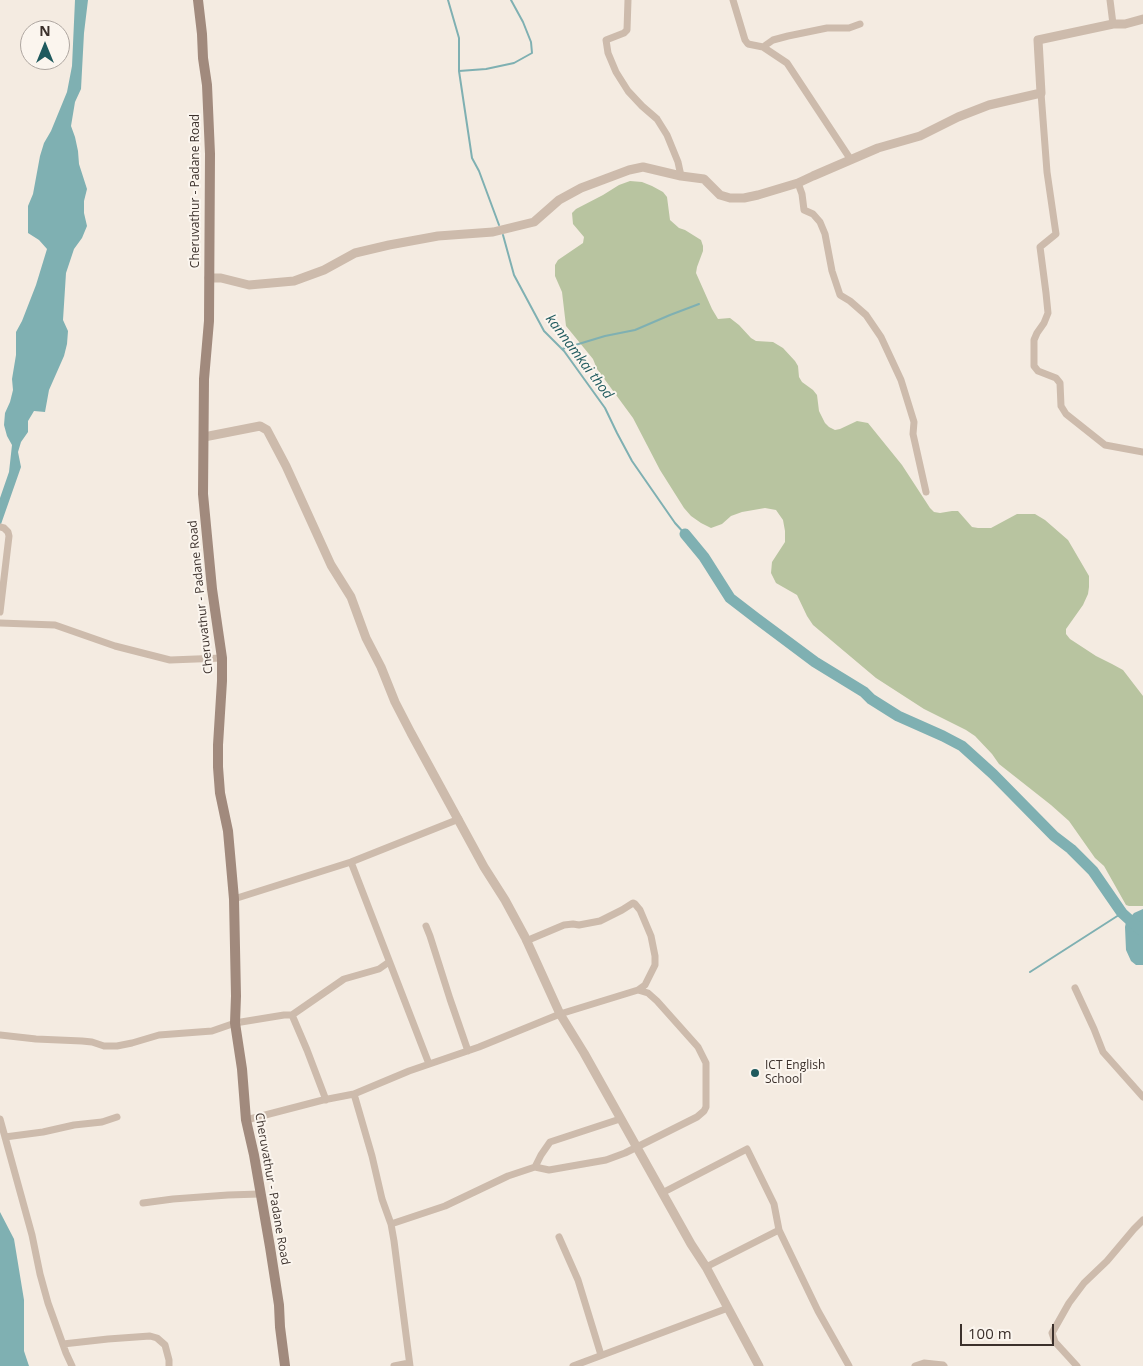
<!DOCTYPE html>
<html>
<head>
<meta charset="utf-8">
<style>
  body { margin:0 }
  #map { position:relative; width:1143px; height:1366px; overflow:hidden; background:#f4ebe1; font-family:"Open Sans",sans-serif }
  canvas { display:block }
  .north { position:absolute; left:20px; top:20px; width:50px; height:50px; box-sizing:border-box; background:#fbf5ee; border:1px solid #aea6a0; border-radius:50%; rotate:0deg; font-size:14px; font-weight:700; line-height:20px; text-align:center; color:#3b302b }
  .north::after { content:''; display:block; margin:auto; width:18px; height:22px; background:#1f5a5e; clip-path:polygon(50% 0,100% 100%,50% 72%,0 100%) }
  .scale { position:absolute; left:960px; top:1324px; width:94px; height:22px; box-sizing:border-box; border:2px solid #3b302b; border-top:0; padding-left:6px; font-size:15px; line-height:18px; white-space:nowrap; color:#3b302b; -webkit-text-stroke:4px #fbf5ee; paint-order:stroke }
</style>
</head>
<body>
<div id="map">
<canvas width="1143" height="1366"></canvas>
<div class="north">N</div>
<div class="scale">100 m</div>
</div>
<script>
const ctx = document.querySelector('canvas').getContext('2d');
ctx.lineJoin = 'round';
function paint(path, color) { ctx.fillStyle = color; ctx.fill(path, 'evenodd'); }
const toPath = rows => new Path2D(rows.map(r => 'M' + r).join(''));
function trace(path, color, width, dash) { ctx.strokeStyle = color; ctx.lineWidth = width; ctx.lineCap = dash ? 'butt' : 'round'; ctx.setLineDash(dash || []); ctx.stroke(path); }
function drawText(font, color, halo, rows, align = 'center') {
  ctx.font = font + ' "Open Sans",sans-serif'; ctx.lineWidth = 4; ctx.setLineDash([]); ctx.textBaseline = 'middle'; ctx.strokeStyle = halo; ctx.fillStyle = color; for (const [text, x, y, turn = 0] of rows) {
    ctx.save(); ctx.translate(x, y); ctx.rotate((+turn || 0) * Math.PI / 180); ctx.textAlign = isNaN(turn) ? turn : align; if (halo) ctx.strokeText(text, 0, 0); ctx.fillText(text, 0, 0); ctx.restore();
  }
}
const green = toPath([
  [630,181,642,182,652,186,663,192,667,197,670,220,679,228,685,230,701,240,703,246,703,251,697,267,696,273,712,309,718,319,730,318,739,325,751,338,756,341,773,342,783,348,795,361,798,366,799,377,802,382,813,390,817,395,819,411,825,423,829,427,835,430,840,429,857,421,868,423,902,465,930,508,934,512,940,513,952,511,958,511,972,527,978,528,991,528,1017,514,1035,514,1045,520,1068,540,1089,576,1089,587,1088,594,1083,605,1066,629,1066,634,1070,639,1096,656,1112,664,1123,670,1143,696,1143,906,1129,906,1126,905,1104,866,1095,858,1069,821,1051,805,999,764,992,754,975,736,966,730,924,709,876,678,813,625,807,616,797,595,776,583,771,573,772,562,785,542,785,531,783,520,776,510,765,508,742,512,731,516,722,524,711,528,701,523,691,516,684,508,660,470,633,418,597,369,593,359,566,326,562,292,555,276,555,265,558,260,583,243,584,237,573,224,572,213,576,209,603,195,619,185]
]);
const water = toPath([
  [75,0,88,0,84,33,81,89,75,102,71,126,75,137,78,151,79,164,87,189,84,201,84,213,87,226,82,238,74,249,66,273,63,320,68,331,67,344,64,356,49,390,45,412,34,411,28,421,28,432,21,442,18,452,21,467,0,527,0,498,9,472,12,445,7,436,4,425,5,413,10,402,13,390,12,379,16,355,16,332,22,321,36,285,47,249,39,240,28,233,28,206,33,194,40,156,44,143,51,131,67,92,72,66],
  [1143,909,1143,965,1136,965,1131,961,1126,950,1125,927,1126,922,1134,913],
  [0,1212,14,1239,24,1300,24,1351,29,1366,0,1366]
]);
const stream = toPath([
  [448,0,459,38,459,71,472,158,479,171,499,225],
  [459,71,486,69,514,63,532,53,531,42,523,22,511,0],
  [503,235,514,275,544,331,564,351,605,408,617,433,632,461,675,523,685,534],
  [562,349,605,336,635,330,670,315,699,304],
  [1030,972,1122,913]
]);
const river = toPath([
  [685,534,704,557,730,598,756,618,815,662,864,692,871,699,898,716,943,736,962,746,993,774,1054,836,1071,849,1093,871,1122,913,1143,932]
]);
const minor = toPath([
  [628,0,627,30,624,33,606,40,608,53,616,72,628,91,642,106,657,119,667,135,678,162,681,176],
  [733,0,745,40,748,44,763,47,787,63,851,160],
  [1110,0,1113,24],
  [763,47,773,40,788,36,827,28,849,28,860,24],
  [1041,93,1047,172,1056,234,1040,247,1046,293,1048,313,1044,323,1037,333,1034,340,1034,366,1038,371,1056,378,1060,383,1061,406,1066,414,1105,445,1143,452],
  [798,183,802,194,804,210,813,214,820,222,825,234,832,271,840,295,850,301,866,315,881,337,901,380,914,422,913,434,926,492],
  [0,527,4,528,8,532,9,536,0,612],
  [0,623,55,625,115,646,170,660,222,658],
  [351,862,429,1064],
  [234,899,351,862,459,819],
  [426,926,430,936,450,999,468,1051],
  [1075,988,1094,1029,1103,1052,1143,1097],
  [292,1015,344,979,379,969,389,962],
  [0,1035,36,1039,82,1041,92,1042,104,1046,117,1046,132,1043,159,1035,212,1031,235,1023,284,1015,292,1015,307,1050,326,1100],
  [354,1094,372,1156,382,1199,391,1224,394,1241,410,1366],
  [0,1119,32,1235,40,1274,48,1303,66,1353,72,1366],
  [246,1120,323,1100,354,1094,409,1071,479,1047,560,1014,638,990,645,985,655,965,655,956,651,936,640,910,635,904,633,903,622,910,600,921,579,925,573,924,564,925,526,941],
  [5,1137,43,1132,74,1125,102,1122,117,1117],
  [535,1167,549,1170,606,1160,625,1153,697,1117,704,1111,706,1107,706,1063,698,1047,657,1001,648,993,638,990],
  [662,1193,747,1149,774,1204,779,1230],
  [143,1203,173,1199,228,1195,260,1194],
  [391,1224,445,1206,508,1176,535,1167,541,1155,550,1142,620,1119],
  [559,1237,578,1280,601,1355],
  [706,1267,779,1230,818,1311,849,1366],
  [63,1344,108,1339,150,1336,157,1338,165,1345,169,1360,169,1366],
  [394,1366,409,1363],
  [573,1366,728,1308],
  [915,1366,924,1363,943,1365,944,1366],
  [1077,1366,1055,1342,1052,1333,1069,1303,1084,1283,1107,1261,1134,1229,1143,1220]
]);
const tertiary = toPath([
  [209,278,221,278,249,285,294,281,324,270,355,253,389,245,438,236,493,232,534,222,559,200,581,188,629,170,643,167,681,176,704,179,720,195,730,198,744,198,758,195,798,183,813,176,878,148,920,136,958,117,989,105,1041,93,1038,40,1113,24,1125,24,1143,19],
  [204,437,260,426,267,430,286,466,331,565,351,597,366,638,381,667,395,702,411,733,484,867,505,900,525,937,560,1014,584,1053,691,1244,706,1267,759,1366]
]);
const secondary = toPath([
  [198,0,202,34,203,58,207,85,210,154,209,321,204,379,203,494,212,589,222,658,222,681,218,745,218,767,220,793,228,831,234,899,236,996,235,1023,242,1069,246,1120,254,1155,270,1247,279,1305,280,1327,285,1366]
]);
const markers = [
  [755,1073,5,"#1f5a5e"]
];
const streetNames = [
  ["Cheruvathur - Padane Road",196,191,-90],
  ["Cheruvathur - Padane Road",201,597,-96],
  ["Cheruvathur - Padane Road",272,1189,80]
];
const poiNames = [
  ["ICT English",765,1066],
  ["School",765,1080]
];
const waterNames = [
  ["kannamkai thod",579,357,53]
];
paint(green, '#b8c4a0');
paint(water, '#7fb0b2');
trace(stream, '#7fb0b2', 2);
trace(river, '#7fb0b2', 11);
trace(minor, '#cdbbac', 7);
trace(tertiary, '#cdbbac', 9);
trace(secondary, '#a18a7d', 10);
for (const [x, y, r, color] of markers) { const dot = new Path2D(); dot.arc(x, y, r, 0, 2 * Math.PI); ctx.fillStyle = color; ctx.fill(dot); trace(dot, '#fbf5ee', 2); }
drawText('12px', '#3b302b', '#fbf5ee', streetNames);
drawText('12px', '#3b302b', '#fbf5ee', poiNames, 'left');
drawText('italic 14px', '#1f5a5e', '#fbf5ee', waterNames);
</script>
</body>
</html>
